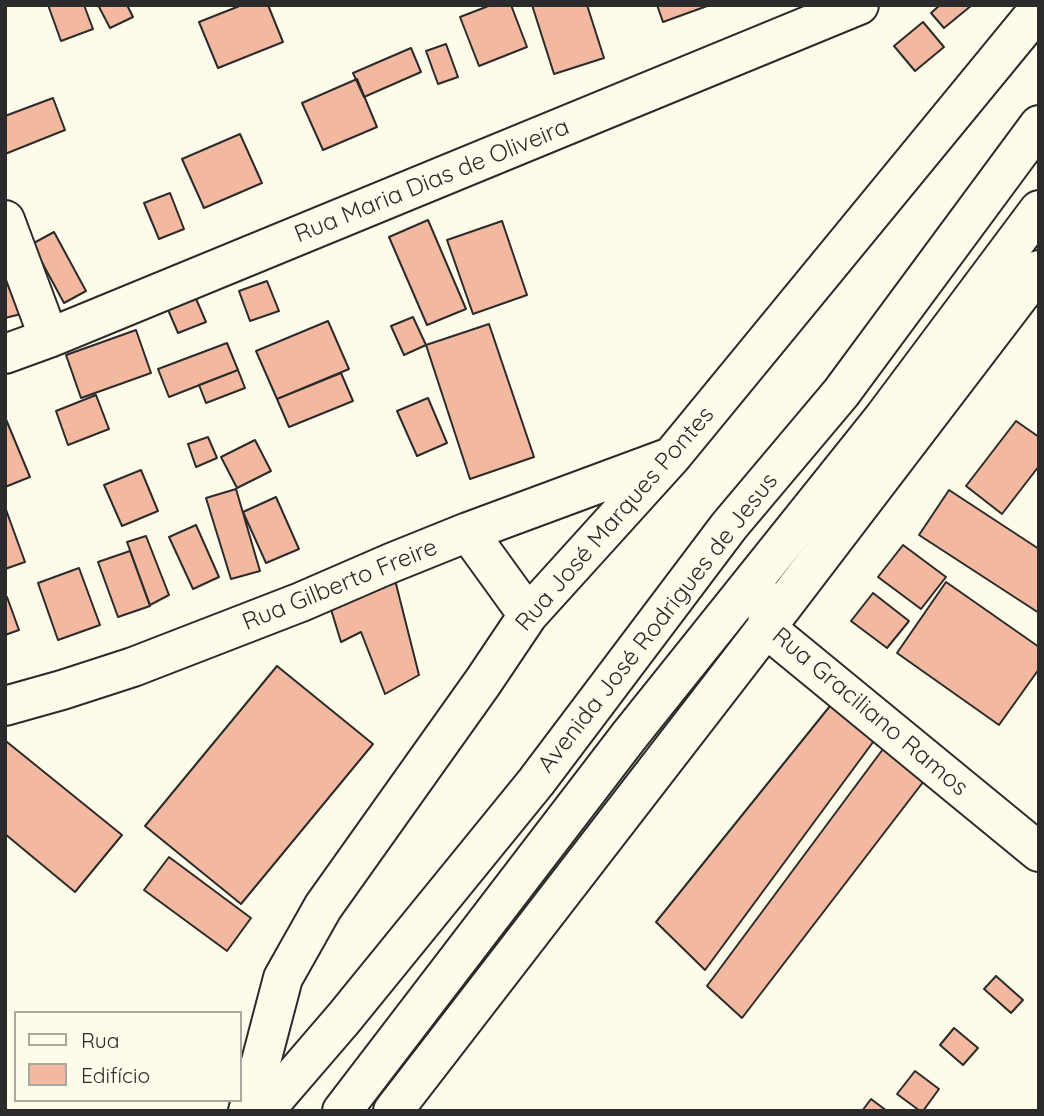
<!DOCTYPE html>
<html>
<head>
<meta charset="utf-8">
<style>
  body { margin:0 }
  #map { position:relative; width:1044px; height:1116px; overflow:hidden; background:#fdfbea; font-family:Quicksand,sans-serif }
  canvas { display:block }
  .frame { position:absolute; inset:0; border:7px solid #2b2b2b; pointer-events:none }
  .legend { position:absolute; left:14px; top:1011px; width:228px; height:91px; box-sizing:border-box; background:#fdfbea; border:2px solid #a9a89e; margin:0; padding:9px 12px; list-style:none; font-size:21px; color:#2b2b2b }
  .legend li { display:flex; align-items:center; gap:14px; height:35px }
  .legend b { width:35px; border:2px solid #a9a89e }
</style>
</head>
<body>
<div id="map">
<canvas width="1044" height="1116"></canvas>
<div class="frame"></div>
<ul class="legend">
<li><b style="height:9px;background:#fdfbea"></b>Rua</li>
<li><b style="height:19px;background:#f2b8a0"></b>Edifício</li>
</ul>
</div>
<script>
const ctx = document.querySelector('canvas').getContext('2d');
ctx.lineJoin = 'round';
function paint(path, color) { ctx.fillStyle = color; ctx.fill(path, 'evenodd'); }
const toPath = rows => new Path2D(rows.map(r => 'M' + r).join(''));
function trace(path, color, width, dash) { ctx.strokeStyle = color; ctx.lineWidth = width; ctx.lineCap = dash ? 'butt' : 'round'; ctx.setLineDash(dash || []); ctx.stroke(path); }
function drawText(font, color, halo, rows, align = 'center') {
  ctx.font = font + ' Quicksand,sans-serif'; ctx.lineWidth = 5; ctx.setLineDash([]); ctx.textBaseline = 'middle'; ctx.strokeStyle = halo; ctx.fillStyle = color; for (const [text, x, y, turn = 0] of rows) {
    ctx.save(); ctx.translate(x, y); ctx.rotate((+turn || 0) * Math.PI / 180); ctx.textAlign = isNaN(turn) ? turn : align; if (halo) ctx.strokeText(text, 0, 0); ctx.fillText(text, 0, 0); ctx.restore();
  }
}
const building = toPath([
  [48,5,84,5,93,29,61,41,48,5],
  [98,5,127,5,133,17,110,28,98,5],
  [242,5,268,5,283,42,218,68,199,22,242,5],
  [491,5,511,5,527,47,479,66,460,17,491,5],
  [532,5,587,5,604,58,554,74,532,5],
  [657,5,710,5,663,22,657,5],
  [940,5,972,5,944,28,931,13,940,5],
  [923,22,944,47,915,71,894,46,923,22],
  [446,44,458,77,438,84,426,51,446,44],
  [411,48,421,72,364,97,353,73,411,48],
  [357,79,377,127,323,150,302,103,357,79],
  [53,98,65,130,5,154,5,116,53,98],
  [240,134,262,183,204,208,182,159,240,134],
  [170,193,184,229,159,239,144,203,170,193],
  [428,220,466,309,427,325,389,237,428,220],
  [502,221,527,295,473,314,447,240,502,221],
  [54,232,86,291,64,303,32,244,54,232],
  [5,275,21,314,5,318,5,275],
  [267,281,279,311,250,321,239,291,267,281],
  [194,294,206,322,178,333,166,305,194,294],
  [413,317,426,345,404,355,391,326,413,317],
  [328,321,349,369,277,399,256,351,328,321],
  [489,324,534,457,470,479,426,345,489,324],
  [136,330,151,373,81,398,66,355,136,330],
  [227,343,238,370,169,397,158,369,227,343],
  [238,370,245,388,206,403,199,385,238,370],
  [341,373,353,401,289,427,277,399,341,373],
  [96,395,109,429,68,445,56,411,96,395],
  [428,398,447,443,417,456,397,411,428,398],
  [5,417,30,477,5,487,5,417],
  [1016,421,1039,437,1039,466,1002,514,966,486,1016,421],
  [208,437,217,458,196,467,188,444,208,437],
  [255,440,271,471,237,488,221,457,255,440],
  [141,470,158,511,122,526,104,485,141,470],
  [236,489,260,571,231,579,206,498,236,489],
  [949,490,1039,549,1039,613,919,535,949,490],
  [276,497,299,549,266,563,243,512,276,497],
  [5,507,25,562,5,569,5,507],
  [196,525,219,577,193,589,169,537,196,525],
  [146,536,169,595,150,605,127,542,146,536],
  [903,545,946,577,921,609,878,577,903,545],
  [130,551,150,606,118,617,98,562,130,551],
  [391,564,419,675,385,694,361,632,341,642,326,593,391,564],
  [79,568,100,625,58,640,38,583,79,568],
  [946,582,1039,647,1039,669,999,725,897,653,946,582],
  [873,593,909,621,887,648,851,621,873,593],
  [5,597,7,597,19,630,5,635,5,597],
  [277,666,373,744,241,904,145,826,277,666],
  [834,701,879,734,705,970,656,922,834,701],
  [7,742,122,835,75,892,5,834,5,744,7,742],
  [883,749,927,777,742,1018,707,986,883,749],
  [169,857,251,918,227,951,144,890,169,857],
  [996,976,1023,1000,1011,1013,984,989,996,976],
  [954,1028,978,1048,963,1065,940,1045,954,1028],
  [915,1071,939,1089,923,1111,920,1111,897,1094,915,1071],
  [871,1099,887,1111,862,1111,871,1099]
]);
const minor = toPath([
  [5,220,49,338],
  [5,354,49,338,859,5],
  [468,532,528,615],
  [771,602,766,628,1039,852],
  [5,706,62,690,133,667,301,602,391,563,468,532,665,459],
  [248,1111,283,978,323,907,483,682,528,615,672,456,1039,9],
  [393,1111,766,628,1039,270]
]);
const major = toPath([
  [264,1111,344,1018,536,782,729,526,841,393,1039,125],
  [342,1111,629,736,885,416,1039,210]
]);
const streetNames = [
  ["Rua Maria Dias de Oliveira",432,181,-22],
  ["Rua José Marques Pontes",615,519,-49],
  ["Rua Gilberto Freire",340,585,-22],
  ["Avenida José Rodrigues de Jesus",658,623,-52],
  ["Rua Graciliano Ramos",870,712,40]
];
paint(building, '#f2b8a0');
trace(building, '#2b2b2b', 2);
trace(minor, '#2b2b2b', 42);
trace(major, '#2b2b2b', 42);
trace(minor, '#fdfbea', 38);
trace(major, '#fdfbea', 38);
drawText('24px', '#2b2b2b', '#fdfbea', streetNames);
</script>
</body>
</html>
